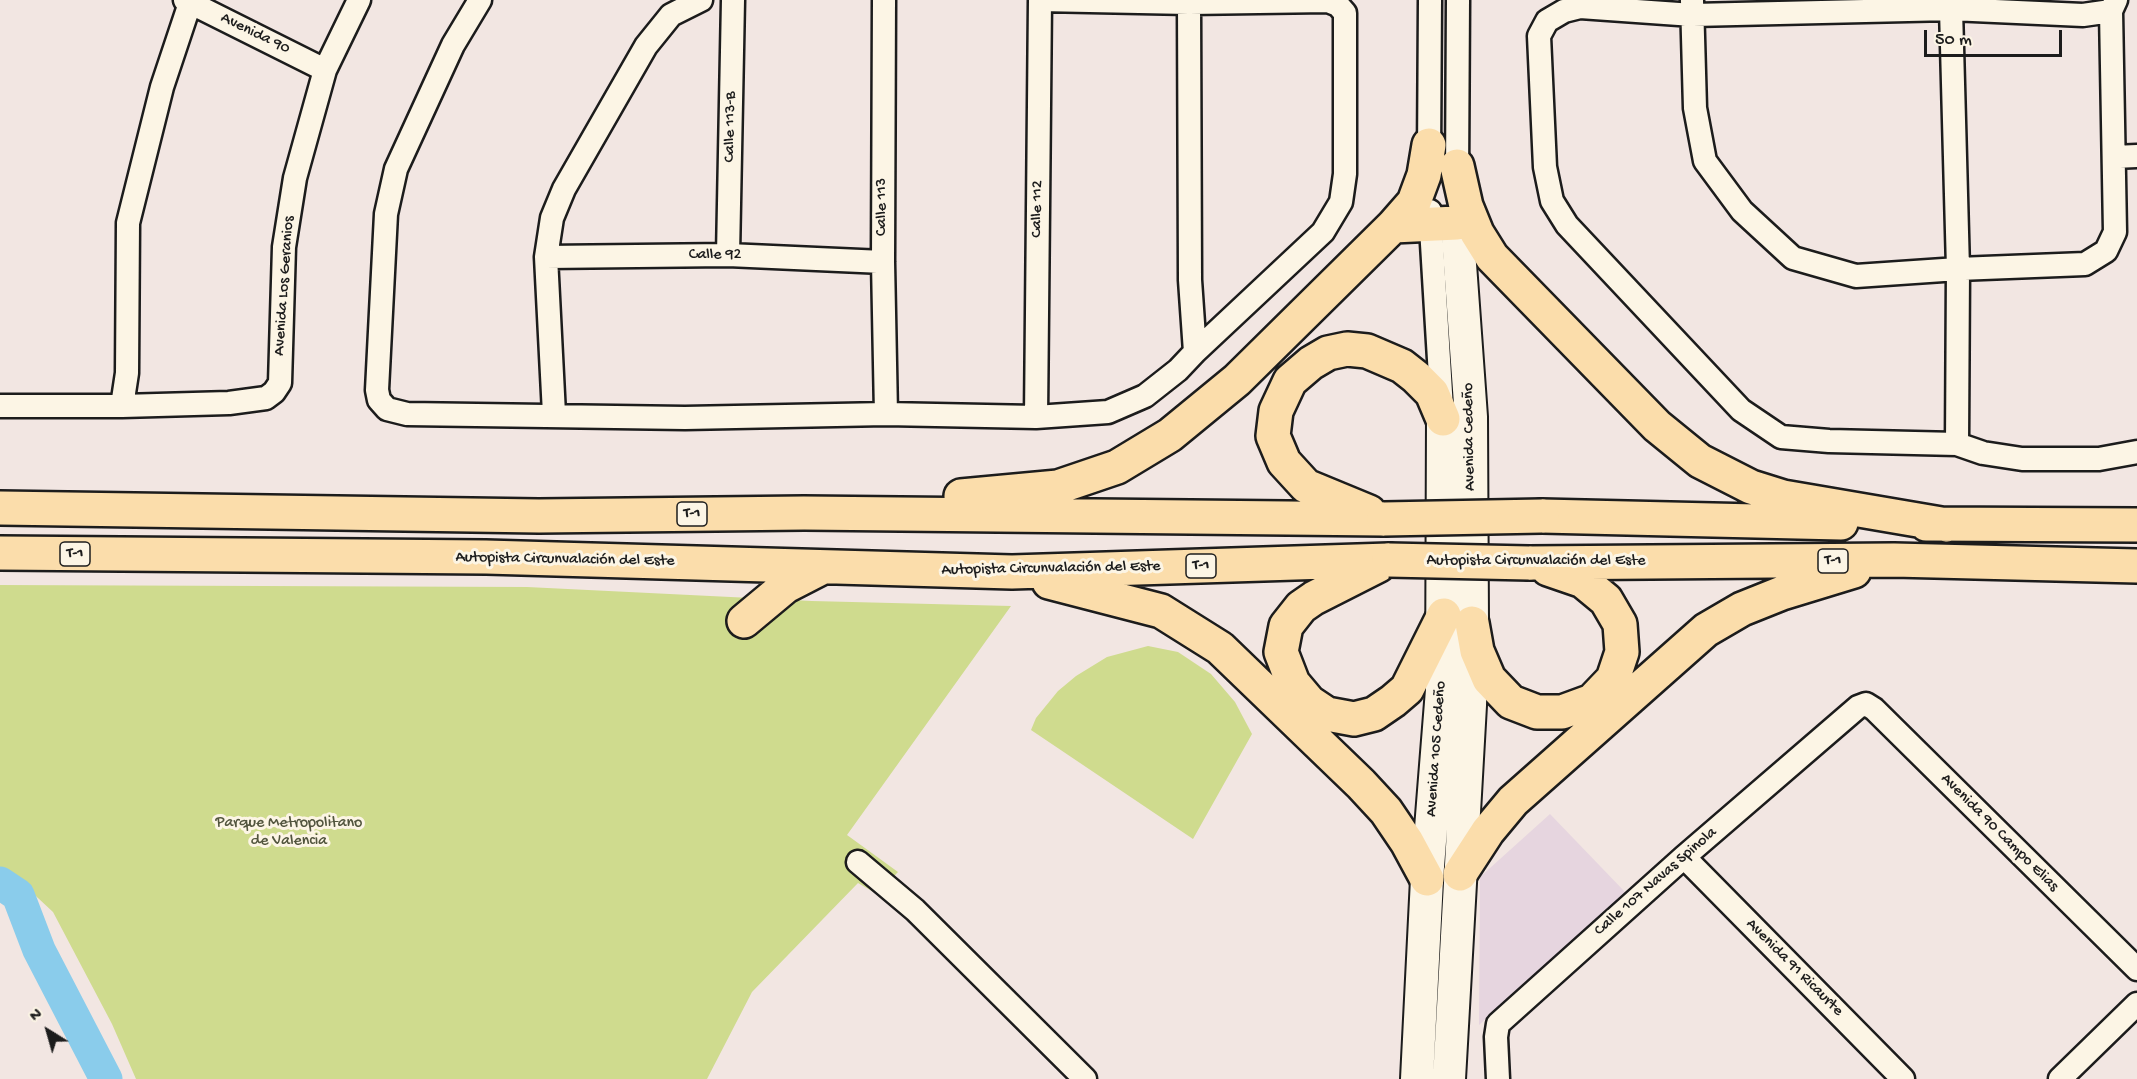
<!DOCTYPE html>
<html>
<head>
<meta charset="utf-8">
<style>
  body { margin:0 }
  #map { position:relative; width:2137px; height:1079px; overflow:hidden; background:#f2e6e2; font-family:"Gochi Hand",sans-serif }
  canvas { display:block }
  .north { position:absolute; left:18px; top:1001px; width:60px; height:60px; -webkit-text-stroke:4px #fcf5e5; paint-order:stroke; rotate:323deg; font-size:16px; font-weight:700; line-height:24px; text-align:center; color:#1c1c1c }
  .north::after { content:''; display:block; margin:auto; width:21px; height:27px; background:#1c1c1c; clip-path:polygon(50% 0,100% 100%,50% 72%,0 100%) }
  .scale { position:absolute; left:1924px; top:30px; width:138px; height:27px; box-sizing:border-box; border:3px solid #1c1c1c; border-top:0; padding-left:8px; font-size:18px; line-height:21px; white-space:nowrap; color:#1c1c1c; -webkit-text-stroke:4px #fcf5e5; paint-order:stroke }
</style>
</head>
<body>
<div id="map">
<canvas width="2137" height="1079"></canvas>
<div class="north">N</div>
<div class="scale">50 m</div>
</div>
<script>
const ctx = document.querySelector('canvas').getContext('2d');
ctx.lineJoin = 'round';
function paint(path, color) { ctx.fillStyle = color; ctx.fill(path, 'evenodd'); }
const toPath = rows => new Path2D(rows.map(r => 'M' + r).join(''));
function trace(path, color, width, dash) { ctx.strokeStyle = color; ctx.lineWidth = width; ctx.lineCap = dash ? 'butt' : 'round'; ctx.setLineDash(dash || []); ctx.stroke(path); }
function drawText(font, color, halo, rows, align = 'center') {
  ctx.font = font + ' "Gochi Hand",sans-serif'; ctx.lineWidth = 6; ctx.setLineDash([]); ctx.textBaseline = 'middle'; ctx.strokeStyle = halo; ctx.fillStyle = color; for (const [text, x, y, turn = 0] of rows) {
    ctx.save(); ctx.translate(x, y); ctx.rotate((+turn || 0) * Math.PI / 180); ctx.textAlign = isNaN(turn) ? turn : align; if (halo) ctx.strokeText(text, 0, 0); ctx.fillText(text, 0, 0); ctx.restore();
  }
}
const built = toPath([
  [1550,814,1626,893,1479,1025,1480,877]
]);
const green = toPath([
  [0,585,527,587,812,601,1011,606,847,835,898,872,877,894,858,883,752,992,707,1079,136,1079,112,1024,53,912,24,885,0,876],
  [1148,646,1178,652,1211,674,1235,702,1252,734,1193,839,1031,730,1036,718,1058,691,1076,676,1107,657]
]);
const river = toPath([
  [0,883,18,895,39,950,106,1079]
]);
const street = toPath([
  [185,0,325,70],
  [480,0,453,45,396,169,386,214,377,390,379,400,387,409,407,414,685,418,886,414,1036,417,1108,412,1145,396,1178,370,1195,352,1190,280,1189,3,1040,0],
  [884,0,883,262,886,414],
  [2116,0,2111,11,2083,15,1951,9,1693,15,1580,7,1564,11,1547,21,1539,36,1545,167,1552,201,1567,225,1741,410,1781,437,1829,441,1957,444,1983,453,2022,459,2099,459,2137,452],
  [1692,1,1695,108,1705,161,1742,211,1793,258,1856,276,1958,269,2085,264,2106,251,2115,232,2111,11],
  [1189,3,1328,1,1338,5,1345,13,1345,174,1341,202,1323,232,1195,352],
  [1951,9,1958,269,1957,444],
  [1429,157,1430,0],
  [2114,157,2137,156],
  [1457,179,1458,0],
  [1430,211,1442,409],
  [728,255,733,0],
  [546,257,728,255,883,262],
  [0,406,122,406,127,373,128,223,162,87,191,0],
  [122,406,229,403,266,398,274,392,280,383,284,247,295,178,325,70,359,0],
  [554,414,546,257,552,218,564,189,646,46,671,15,701,0],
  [1036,417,1040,0],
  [1684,857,1903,1079],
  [858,862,915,910,1085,1079],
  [1498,1079,1496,1037,1498,1024,1684,857,1858,707,1866,704,1874,709,2137,969],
  [2060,1079,2137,1004]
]);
const secondary = toPath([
  [1417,1079,1427,879,1442,690,1443,419],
  [1449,1079,1470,705,1472,623,1471,417,1457,223]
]);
const highway = toPath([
  [1457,166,1466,206,1477,233,1492,257,1657,426,1700,461,1751,487,1783,497,1947,525],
  [1393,226,1457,223],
  [961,496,1058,487,1117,467,1170,435,1237,380,1393,226,1414,202,1424,175,1429,145],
  [0,508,539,516,804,513,1384,519],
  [1369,512,1306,486,1284,462,1273,436,1276,411,1290,381,1311,363,1328,353,1347,349,1367,351,1402,366,1416,377,1432,393,1443,419],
  [1542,516,1841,523],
  [1926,524,2137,525],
  [0,553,486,557,1012,572,1389,560],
  [1529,563,1894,560,2137,566],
  [1379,565,1314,598,1301,607,1286,626,1281,652,1293,683,1309,702,1327,714,1354,719,1374,714,1393,701,1407,689,1444,615],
  [1049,582,1161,611,1220,648,1361,784,1386,811,1407,842,1427,879],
  [744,621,786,586,821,568],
  [1472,623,1477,651,1489,679,1511,702,1537,712,1562,712,1592,701,1613,679,1622,652,1620,624,1606,600,1583,581,1548,569],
  [1460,874,1488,831,1513,801,1706,630,1742,609,1782,593,1854,571]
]);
const highwayBridge = toPath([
  [1384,519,1542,516],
  [1389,560,1529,563]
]);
const shields = [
  [692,514,30],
  [75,554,30],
  [1833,561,30],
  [1201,566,30]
];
const shieldNames = [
  ["T-1",692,514],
  ["T-1",75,554],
  ["T-1",1833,561],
  ["T-1",1201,566]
];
const streetNames = [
  ["Avenida 90",255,34,26],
  ["Calle 113-B",731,127,-89],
  ["Calle 113",883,207,-90],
  ["Calle 112",1038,209,-89],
  ["Calle 92",715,256],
  ["Avenida Los Geranios",285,286,-86],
  ["Avenida Cedeño",1470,437,-91],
  ["Autopista Circunvalación del Este",565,560,1],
  ["Autopista Circunvalación del Este",1536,562],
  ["Autopista Circunvalación del Este",1051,569,-1],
  ["Avenida 105 Cedeño",1437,749,-86],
  ["Avenida 90 Campo Elias",1999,833,45],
  ["Calle 107 Navas Spinola",1656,882,-41],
  ["Avenida 91 Ricaurte",1794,968,45]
];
const parkNames = [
  ["Parque Metropolitano",289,824],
  ["de Valencia",289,842]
];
paint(built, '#e6d5df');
paint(green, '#cfdb8e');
trace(river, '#8acceb', 33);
trace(street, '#1c1c1c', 27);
trace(secondary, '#1c1c1c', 36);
trace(highway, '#1c1c1c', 38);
trace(street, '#fcf5e5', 22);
trace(secondary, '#fcf5e5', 32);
trace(highway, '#fbddab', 33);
trace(highwayBridge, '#1c1c1c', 38, []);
trace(highwayBridge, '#fbddab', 33);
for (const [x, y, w] of shields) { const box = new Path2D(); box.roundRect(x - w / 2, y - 12, w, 24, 4.5); ctx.fillStyle = '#fcf5e5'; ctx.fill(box); trace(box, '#1c1c1c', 1.5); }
drawText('bold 15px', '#1c1c1c', null, shieldNames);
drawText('16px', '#1c1c1c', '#fcf5e5', streetNames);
drawText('16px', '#52553e', '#fcf5e5', parkNames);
</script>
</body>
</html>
